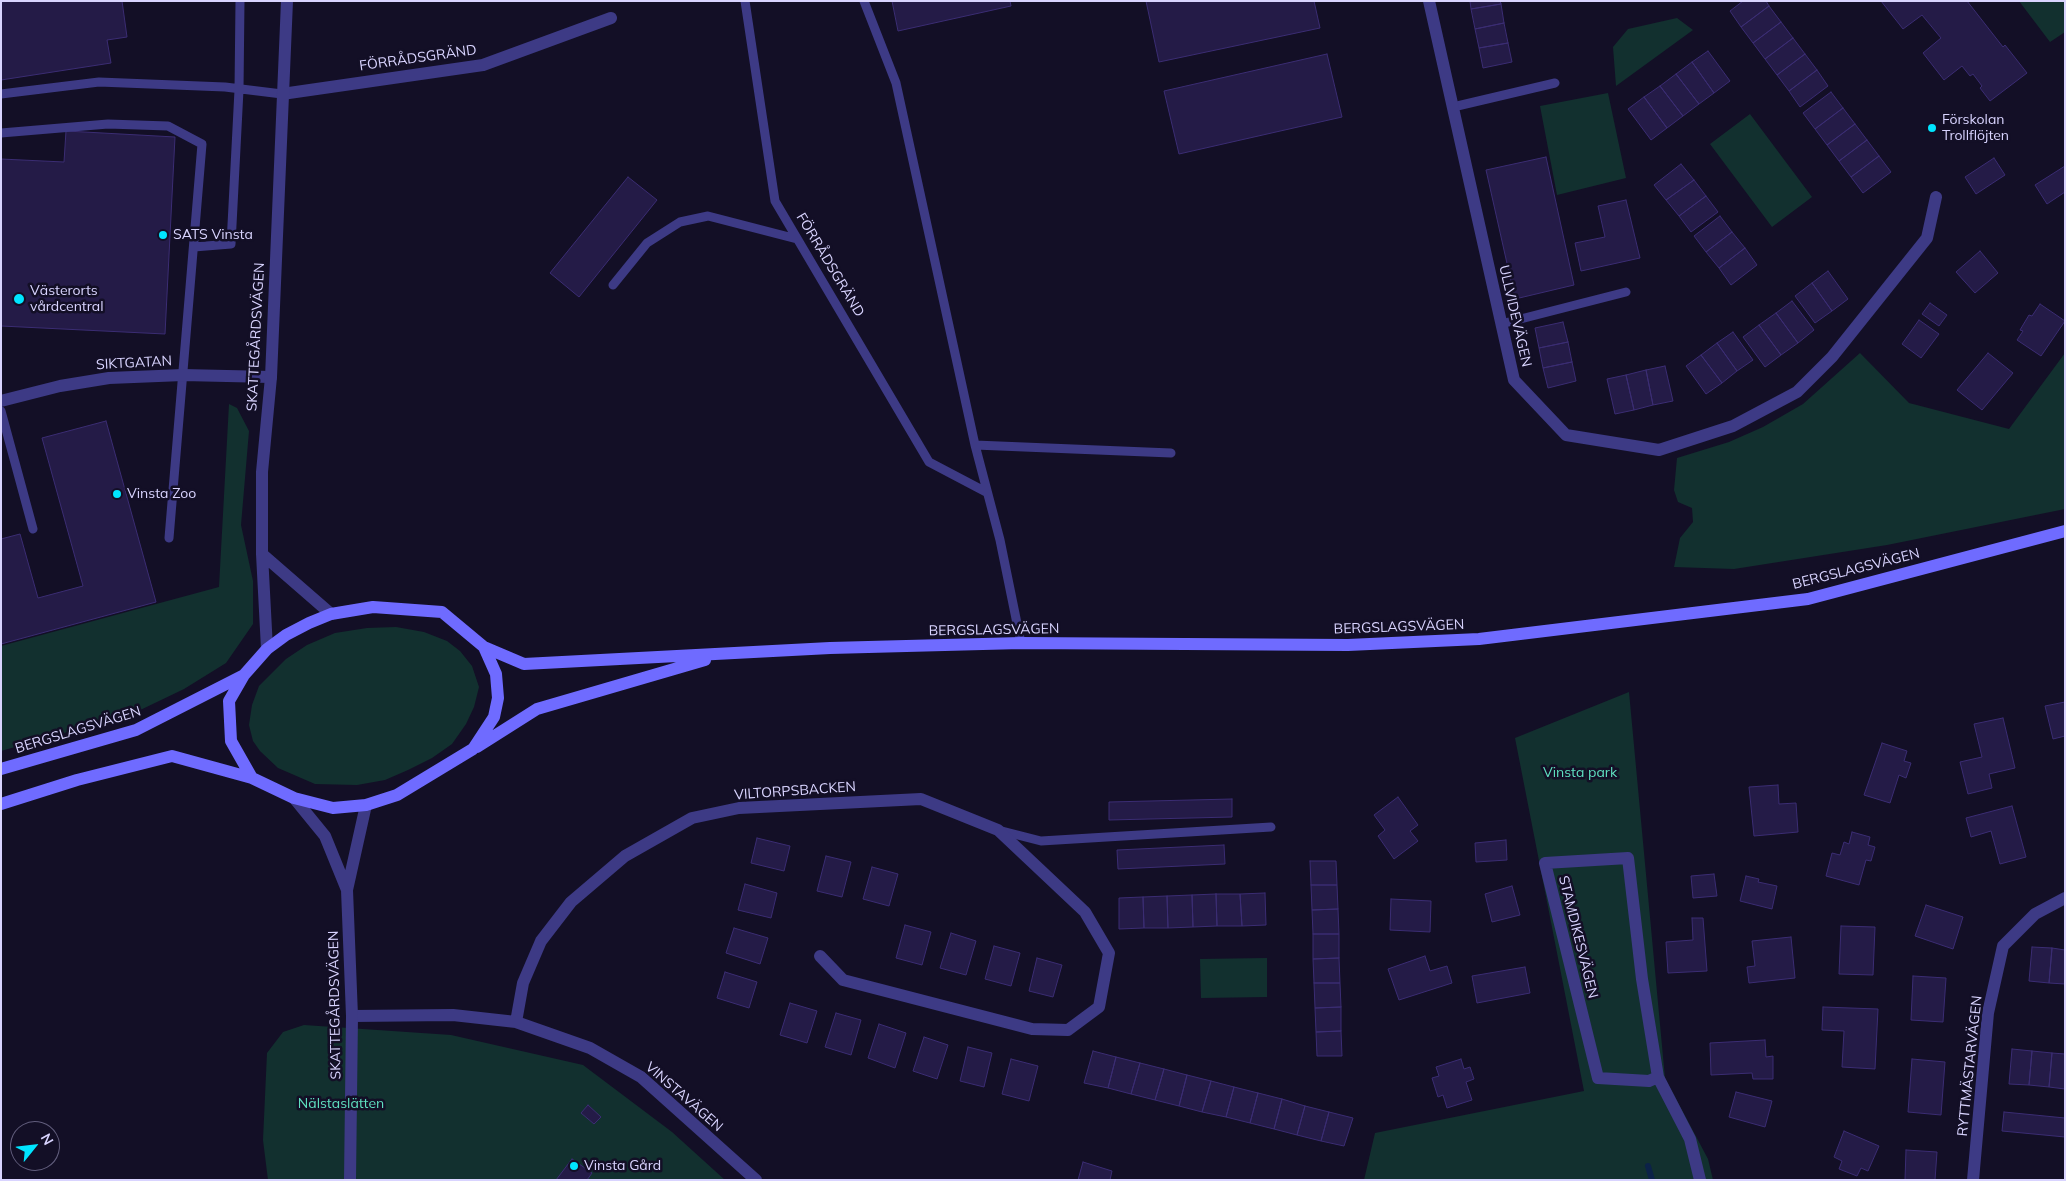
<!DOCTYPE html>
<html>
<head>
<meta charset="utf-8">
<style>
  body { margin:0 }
  #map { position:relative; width:2066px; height:1181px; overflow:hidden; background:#130f26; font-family:Mulish,sans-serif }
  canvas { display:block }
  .frame { position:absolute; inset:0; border:2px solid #d9d4ff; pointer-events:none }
  .north { position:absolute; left:10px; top:1121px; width:50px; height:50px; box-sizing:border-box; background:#130f26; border:1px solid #625e7d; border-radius:50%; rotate:61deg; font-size:14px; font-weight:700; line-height:20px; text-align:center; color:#d9d4ff }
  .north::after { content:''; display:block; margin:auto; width:18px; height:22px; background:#00e5ff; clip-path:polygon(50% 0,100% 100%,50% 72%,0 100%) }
</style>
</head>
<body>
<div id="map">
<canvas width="2066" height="1181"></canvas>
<div class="frame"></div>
<div class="north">N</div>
</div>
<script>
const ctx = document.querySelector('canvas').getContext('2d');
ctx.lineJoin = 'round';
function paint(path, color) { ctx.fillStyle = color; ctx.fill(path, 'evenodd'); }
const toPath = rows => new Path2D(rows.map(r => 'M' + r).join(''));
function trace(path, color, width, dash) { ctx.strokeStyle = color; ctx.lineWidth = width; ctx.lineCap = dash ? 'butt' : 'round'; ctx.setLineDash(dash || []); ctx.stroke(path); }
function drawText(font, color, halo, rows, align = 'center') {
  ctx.font = font + ' Mulish,sans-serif'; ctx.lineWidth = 5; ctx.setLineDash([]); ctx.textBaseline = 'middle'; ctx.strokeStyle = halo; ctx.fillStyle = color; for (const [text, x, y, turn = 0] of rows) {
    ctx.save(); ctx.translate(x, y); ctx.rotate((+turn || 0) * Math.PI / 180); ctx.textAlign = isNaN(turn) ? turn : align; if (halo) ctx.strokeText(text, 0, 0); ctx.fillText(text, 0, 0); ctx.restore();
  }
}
const green = toPath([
  [2019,1,2065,1,2065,32,2050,42],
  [1677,18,1693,30,1616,86,1613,47,1628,29],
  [1608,93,1626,178,1557,195,1540,106],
  [1750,114,1812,197,1772,227,1710,144],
  [1860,353,1909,403,2009,429,2065,353,2065,509,1887,545,1734,569,1674,567,1680,538,1693,522,1692,508,1678,502,1674,490,1677,458,1729,442,1763,427,1803,404],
  [229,404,237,408,249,431,241,525,253,581,253,624,226,663,184,689,134,713,1,751,1,646,219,587],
  [396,627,424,632,447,641,460,651,472,666,479,687,474,707,466,724,452,744,432,758,408,770,385,780,357,785,315,784,278,768,260,751,253,741,249,725,252,705,259,686,286,659,307,645,335,633,367,628],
  [1629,692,1665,1078,1708,1159,1713,1180,1364,1180,1375,1133,1584,1091,1515,738],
  [1267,958,1267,997,1201,998,1200,959],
  [304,1025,451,1035,583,1065,672,1132,725,1180,268,1180,263,1140,267,1053,283,1032]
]);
const stream = toPath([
  [1648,1166,1652,1180]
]);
const building = toPath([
  [1,1,122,1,127,37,107,40,111,63,1,80,1,1],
  [892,1,1010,1,1011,6,898,31,892,1],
  [1146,1,1314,1,1320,28,1159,62,1146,1],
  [1470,1,1500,1,1501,4,1471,9,1470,1],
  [1743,1,1766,1,1769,6,1741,27,1730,11,1743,1],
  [1881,1,1967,1,2003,47,2005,45,2027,73,1990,101,1980,88,1982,86,1973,74,1970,76,1962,66,1944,80,1923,53,1941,38,1922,15,1903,29,1881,1],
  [1501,4,1504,23,1475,29,1471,9,1501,4],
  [1769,6,1781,22,1753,43,1741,27,1769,6],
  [1781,22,1793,38,1765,59,1753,43,1781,22],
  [1504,23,1508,43,1479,48,1475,29,1504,23],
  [1793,38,1805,54,1777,75,1765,59,1793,38],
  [1508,43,1512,62,1483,68,1479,48,1508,43],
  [1708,51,1730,81,1714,93,1692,62,1708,51],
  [1327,54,1342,117,1179,154,1164,91,1327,54],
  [1805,54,1817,70,1789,91,1777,75,1805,54],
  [1692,62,1714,93,1699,104,1676,74,1692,62],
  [1817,70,1828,86,1800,107,1789,91,1817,70],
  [1676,74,1699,104,1683,116,1660,86,1676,74],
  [1660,86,1683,116,1667,128,1644,97,1660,86],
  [1831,92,1843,108,1815,129,1803,113,1831,92],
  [1644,97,1667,128,1651,140,1628,109,1644,97],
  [1843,108,1855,124,1827,145,1815,129,1843,108],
  [1855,124,1867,140,1839,161,1827,145,1855,124],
  [66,131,175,137,165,334,1,326,1,159,64,162,66,131],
  [1867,140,1879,156,1851,177,1839,161,1867,140],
  [1879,156,1891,172,1863,193,1851,177,1879,156],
  [1546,157,1574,285,1515,299,1486,170,1546,157],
  [1994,158,2005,175,1976,194,1965,177,1994,158],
  [1681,164,1694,180,1666,200,1654,185,1681,164],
  [2065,166,2065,192,2047,204,2035,185,2065,166],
  [628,177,657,200,579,297,550,273,628,177],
  [1694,180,1706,196,1679,216,1666,200,1694,180],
  [1706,196,1718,212,1691,232,1679,216,1706,196],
  [1626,200,1640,258,1581,271,1575,243,1605,237,1598,206,1626,200],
  [1720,216,1732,232,1706,252,1694,236,1720,216],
  [1732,232,1745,248,1719,268,1706,252,1732,232],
  [1745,248,1757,265,1731,285,1719,268,1745,248],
  [1980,251,1998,273,1975,293,1956,272,1980,251],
  [1828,271,1848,299,1832,311,1812,283,1828,271],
  [1812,283,1832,311,1815,323,1795,296,1812,283],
  [1792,301,1814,330,1798,343,1776,313,1792,301],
  [1930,303,1947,315,1939,326,1922,314,1930,303],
  [2040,304,2065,321,2041,356,2017,340,2023,331,2020,330,2029,315,2032,316,2040,304],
  [1776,313,1798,343,1781,355,1759,325,1776,313],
  [1919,320,1939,334,1921,358,1902,344,1919,320],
  [1563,322,1568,342,1539,348,1535,328,1563,322],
  [1759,325,1781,355,1765,367,1743,337,1759,325],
  [1733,332,1753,360,1737,371,1717,343,1733,332],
  [1568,342,1572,362,1543,368,1539,348,1568,342],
  [1717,343,1737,371,1722,383,1701,355,1717,343],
  [1988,353,2013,373,1982,410,1957,390,1988,353],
  [1701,355,1722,383,1706,394,1686,366,1701,355],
  [1572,362,1576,381,1548,388,1543,368,1572,362],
  [1665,366,1673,401,1653,405,1646,370,1665,366],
  [1646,370,1653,405,1634,410,1626,375,1646,370],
  [1626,375,1634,410,1615,414,1607,379,1626,375],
  [106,421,156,602,1,644,1,539,20,534,38,598,83,586,42,438,106,421],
  [2065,702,2065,736,2053,739,2045,706,2065,702],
  [2003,718,2015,768,1989,774,1992,788,1968,794,1960,762,1982,757,1974,724,2003,718],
  [1882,743,1907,751,1904,761,1911,763,1906,778,1899,775,1890,803,1864,795,1882,743],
  [1778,785,1779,804,1796,803,1798,832,1754,836,1749,787,1778,785],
  [1398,797,1418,825,1410,831,1418,841,1394,859,1378,836,1385,830,1374,815,1398,797],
  [1232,799,1232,817,1109,820,1109,802,1232,799],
  [2012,806,2026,857,2000,864,1991,831,1971,837,1966,818,2012,806],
  [1852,832,1870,837,1868,845,1875,847,1871,861,1866,860,1859,885,1826,876,1832,853,1840,855,1844,842,1849,844,1852,832],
  [757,838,790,846,784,871,751,863,757,838],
  [1506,840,1507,860,1476,862,1475,843,1506,840],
  [1224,845,1225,864,1118,869,1117,850,1224,845],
  [826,856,851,862,842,897,817,891,826,856],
  [1310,861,1336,861,1337,885,1311,885,1310,861],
  [872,867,898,874,889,906,863,899,872,867],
  [1714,874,1717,896,1693,898,1691,876,1714,874],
  [1746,876,1759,879,1758,882,1777,886,1772,909,1740,901,1746,876],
  [745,884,777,893,771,918,738,910,745,884],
  [1311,885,1337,885,1338,909,1312,910,1311,885],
  [1512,886,1520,915,1492,922,1485,894,1512,886],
  [1265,893,1266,925,1242,926,1240,894,1265,893],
  [1216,894,1217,926,1193,927,1192,895,1216,894],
  [1216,894,1240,894,1242,926,1217,926,1216,894],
  [1192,895,1193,927,1168,928,1167,896,1192,895],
  [1167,896,1168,928,1144,928,1143,897,1167,896],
  [1143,897,1144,928,1119,929,1119,898,1143,897],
  [1391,899,1431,901,1430,932,1390,930,1391,899],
  [1926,905,1963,917,1953,949,1915,936,1926,905],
  [1338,909,1339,934,1313,934,1312,910,1338,909],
  [1692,918,1703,918,1707,971,1668,973,1666,942,1693,940,1692,918],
  [905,925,931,932,922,965,896,958,905,925],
  [1841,926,1875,927,1873,975,1839,974,1841,926],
  [734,928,768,938,760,964,726,953,734,928],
  [951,933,976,941,966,975,940,968,951,933],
  [1313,934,1339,934,1339,958,1313,959,1313,934],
  [1791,937,1795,978,1749,983,1747,967,1755,966,1752,941,1791,937],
  [994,946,1020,953,1011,986,985,979,994,946],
  [2032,947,2052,948,2049,983,2029,981,2032,947],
  [2052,948,2065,950,2065,984,2049,983,2052,948],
  [1425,956,1430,971,1447,966,1452,983,1399,1000,1388,969,1425,956],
  [1037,958,1062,965,1053,997,1029,991,1037,958],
  [1339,958,1340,983,1314,983,1313,959,1339,958],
  [1525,967,1530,993,1477,1003,1472,976,1525,967],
  [725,972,757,982,749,1008,717,998,725,972],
  [1913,976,1946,978,1943,1022,1911,1020,1913,976],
  [1314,983,1340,983,1341,1007,1315,1008,1314,983],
  [790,1003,817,1011,807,1043,780,1035,790,1003],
  [1341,1007,1341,1031,1316,1032,1315,1008,1341,1007],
  [1823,1007,1878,1009,1875,1069,1842,1067,1844,1031,1822,1030,1823,1007],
  [836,1013,861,1020,851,1055,825,1047,836,1013],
  [879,1024,906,1033,895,1068,868,1058,879,1024],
  [1341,1031,1342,1056,1317,1056,1316,1032,1341,1031],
  [924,1037,948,1045,937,1079,913,1071,924,1037],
  [1765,1040,1766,1057,1773,1056,1773,1079,1753,1079,1752,1073,1711,1075,1710,1043,1765,1040],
  [968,1047,992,1053,984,1087,960,1081,968,1047],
  [2012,1049,2032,1051,2029,1085,2009,1084,2012,1049],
  [1093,1051,1116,1057,1108,1088,1084,1083,1093,1051],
  [2032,1051,2052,1053,2049,1087,2029,1085,2032,1051],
  [2052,1053,2065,1054,2065,1089,2049,1087,2052,1053],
  [1116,1057,1140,1063,1131,1094,1108,1088,1116,1057],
  [1011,1059,1038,1066,1029,1101,1002,1094,1011,1059],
  [1461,1059,1464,1069,1470,1067,1474,1079,1466,1082,1472,1100,1447,1108,1443,1095,1438,1097,1432,1078,1439,1076,1436,1067,1461,1059],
  [1912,1059,1945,1062,1941,1115,1908,1112,1912,1059],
  [1140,1063,1164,1069,1155,1100,1131,1094,1140,1063],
  [1164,1069,1187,1075,1179,1106,1155,1100,1164,1069],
  [1187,1075,1211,1081,1202,1112,1179,1106,1187,1075],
  [1211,1081,1234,1087,1226,1117,1202,1112,1211,1081],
  [1234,1087,1258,1093,1250,1123,1226,1117,1234,1087],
  [1736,1092,1772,1101,1765,1127,1729,1117,1736,1092],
  [1258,1093,1282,1099,1274,1129,1250,1123,1258,1093],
  [1282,1099,1305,1106,1297,1135,1274,1129,1282,1099],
  [588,1105,601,1117,594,1124,581,1113,588,1105],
  [1305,1106,1329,1112,1321,1141,1297,1135,1305,1106],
  [1329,1112,1353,1118,1344,1146,1321,1141,1329,1112],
  [2004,1112,2065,1118,2065,1137,2002,1131,2004,1112],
  [1844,1131,1879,1146,1868,1171,1861,1168,1857,1176,1839,1169,1842,1161,1834,1157,1844,1131],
  [1906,1150,1937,1152,1935,1180,1905,1180,1906,1150],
  [572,1159,592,1173,587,1180,556,1180,572,1159],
  [1083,1162,1112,1171,1110,1180,1078,1180,1083,1162]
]);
const service = toPath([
  [745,1,775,201,929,462,986,492],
  [864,1,896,83,975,445,1171,453],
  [1,94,99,82,225,87,282,94],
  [1453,107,1555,83],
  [1,133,108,124,168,126,202,144,169,538],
  [194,247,231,244,239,90,240,1],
  [613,285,647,243,680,222,708,216,797,239],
  [1501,324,1626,292],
  [1,411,33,529],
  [975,445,1000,540,1021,643],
  [998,830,1041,841,1271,827]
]);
const minor = toPath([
  [1429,1,1514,380,1566,435,1659,450,1733,426,1797,392,1832,357,1927,238,1936,197],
  [282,94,483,65,611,18],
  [1,401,60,386,109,378,183,375,271,377],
  [352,1016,453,1015,516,1022,590,1048,641,1077,756,1180],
  [516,1022,523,983,541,941,571,902,625,856,692,818,739,808,921,799,998,830,1085,912,1109,953,1099,1007,1068,1030,1032,1029,843,980,820,956],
  [1658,1077,1649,1081,1598,1078,1545,863,1628,858,1642,979,1658,1077,1690,1139,1700,1180],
  [1973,1180,1988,1013,2003,946,2035,914,2065,898]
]);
const tertiary = toPath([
  [262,554,331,614],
  [267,649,262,554,262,472,271,377,287,1],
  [294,798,325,836,347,890],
  [350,1180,352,1016,347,890,366,805]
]);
const secondary = toPath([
  [373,607,442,612,484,647,496,674,498,698,494,717,473,749,397,795,366,805,333,808,294,798,252,778,231,741,229,701,244,675,267,649,286,635,309,623,331,614,373,607],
  [484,647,524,664,830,648,1021,643,1348,645,1479,639,1808,599,2065,531],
  [477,747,537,709,705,660],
  [1,769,136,730,244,675],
  [1,804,77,780,172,756,252,778]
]);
const markers = [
  [1932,128,5,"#00e5ff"],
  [163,235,5,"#00e5ff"],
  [19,299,6,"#00e5ff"],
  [117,494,5,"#00e5ff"],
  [574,1166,5,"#00e5ff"]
];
const streetNames = [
  ["FÖRRÅDSGRÄND",418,58,-8],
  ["FÖRRÅDSGRÄND",830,265,59],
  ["ULLVIDEVÄGEN",1515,316,77],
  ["SKATTEGÅRDSVÄGEN",256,337,-87],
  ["SIKTGATAN",134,363,-3],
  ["BERGSLAGSVÄGEN",1856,569,-14],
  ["BERGSLAGSVÄGEN",1399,627,-2],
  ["BERGSLAGSVÄGEN",994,630,-1],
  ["BERGSLAGSVÄGEN",78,730,-17],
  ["VILTORPSBACKEN",795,791,-4],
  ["STAMDIKESVÄGEN",1578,937,76],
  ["SKATTEGÅRDSVÄGEN",335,1005,-91],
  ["RYTTMÄSTARVÄGEN",1970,1066,-84],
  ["VINSTAVÄGEN",684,1097,41]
];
const poiNames = [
  ["Förskolan",1942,120],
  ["Trollflöjten",1942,136],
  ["SATS Vinsta",173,235],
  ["Västerorts",30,291],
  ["vårdcentral",30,307],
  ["Vinsta Zoo",127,494],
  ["Vinsta Gård",584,1166]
];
const parkNames = [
  ["Vinsta park",1580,773],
  ["Nälstaslätten",341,1104]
];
paint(green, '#12302f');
trace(stream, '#0c2248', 6);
paint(building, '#241b47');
trace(building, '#3b2d73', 1);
trace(service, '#3d3a85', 9);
trace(minor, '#3d3a85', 12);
trace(tertiary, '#3d3a85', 12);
trace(secondary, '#6f6bff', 12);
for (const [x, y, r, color] of markers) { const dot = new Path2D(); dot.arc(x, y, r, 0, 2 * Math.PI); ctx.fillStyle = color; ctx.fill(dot); trace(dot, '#130f26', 2); }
drawText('14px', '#d9d4ff', '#130f26', streetNames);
drawText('14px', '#d9d4ff', '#130f26', poiNames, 'left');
drawText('14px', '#5fe0c0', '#130f26', parkNames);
</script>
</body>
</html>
